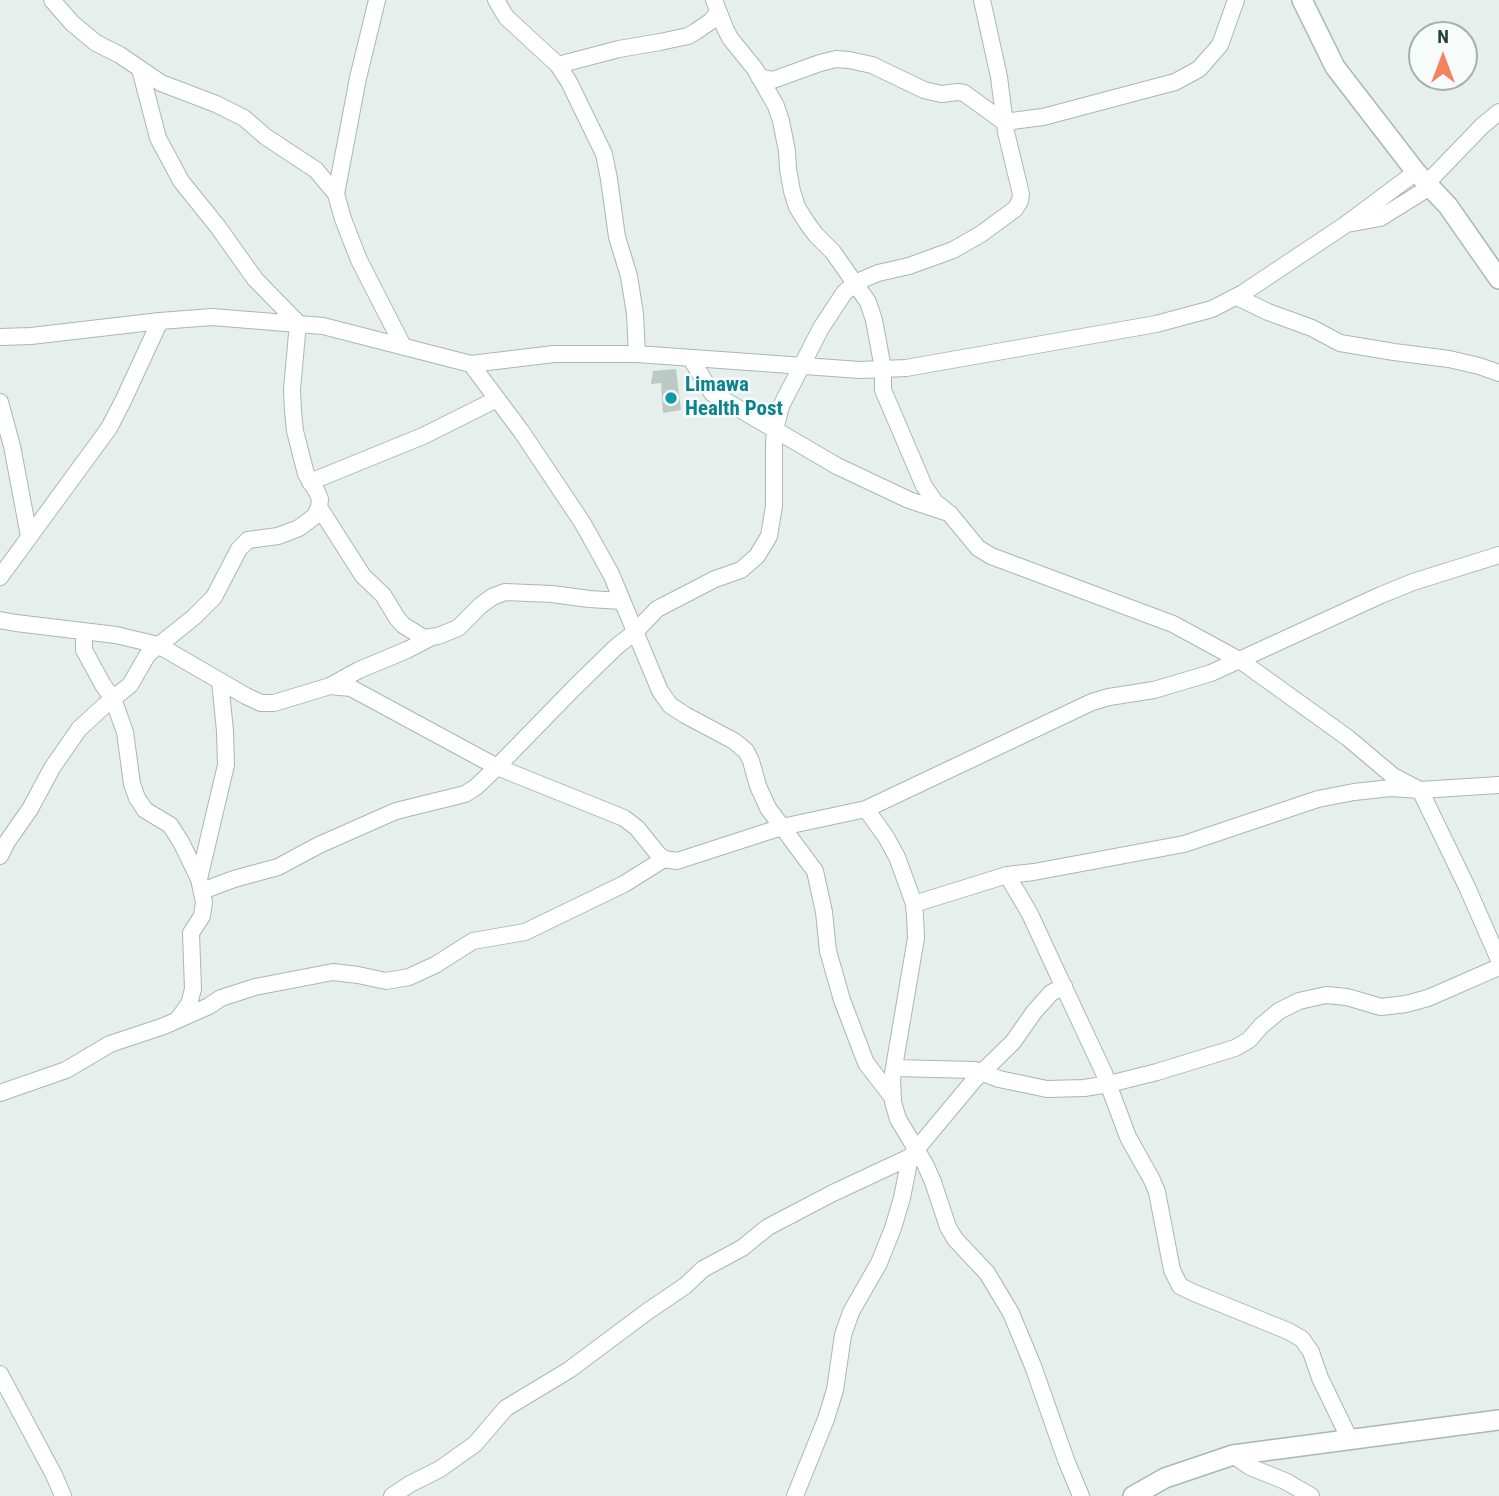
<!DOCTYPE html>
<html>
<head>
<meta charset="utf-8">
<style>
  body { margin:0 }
  #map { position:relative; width:1499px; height:1496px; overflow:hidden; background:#e6efeb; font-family:"Roboto Condensed",sans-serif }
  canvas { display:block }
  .north { position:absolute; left:1408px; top:21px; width:70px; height:70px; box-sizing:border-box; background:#f7fbf9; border:2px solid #a3b1ad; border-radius:50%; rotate:0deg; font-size:19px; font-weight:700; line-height:28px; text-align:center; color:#24423a }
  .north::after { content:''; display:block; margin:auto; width:24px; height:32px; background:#f4845f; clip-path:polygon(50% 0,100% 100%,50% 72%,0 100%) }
</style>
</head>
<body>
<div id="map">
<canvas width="1499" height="1496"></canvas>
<div class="north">N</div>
</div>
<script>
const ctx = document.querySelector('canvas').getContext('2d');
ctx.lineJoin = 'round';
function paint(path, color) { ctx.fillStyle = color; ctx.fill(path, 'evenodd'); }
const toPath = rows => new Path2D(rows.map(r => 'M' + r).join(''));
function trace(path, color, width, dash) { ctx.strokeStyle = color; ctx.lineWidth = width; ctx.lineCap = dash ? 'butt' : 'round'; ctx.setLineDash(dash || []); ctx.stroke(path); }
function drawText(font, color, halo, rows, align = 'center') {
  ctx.font = font + ' "Roboto Condensed",sans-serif'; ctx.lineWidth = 5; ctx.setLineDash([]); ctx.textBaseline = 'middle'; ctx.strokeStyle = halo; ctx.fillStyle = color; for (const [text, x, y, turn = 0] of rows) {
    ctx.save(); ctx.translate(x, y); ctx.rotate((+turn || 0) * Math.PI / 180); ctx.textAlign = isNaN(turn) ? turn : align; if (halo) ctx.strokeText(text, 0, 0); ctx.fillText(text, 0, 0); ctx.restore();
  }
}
const building = toPath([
  [676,369,681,410,663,413,661,383,651,384,653,371]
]);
const minor = toPath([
  [52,0,72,23,96,43,120,55,161,83,216,104,244,118,266,137,316,170,336,194],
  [377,0,358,78,336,194,343,219,359,260,403,346],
  [496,0,506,17,558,65,569,82,604,154,609,179,617,237,629,276,635,314,637,354],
  [714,0,725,28,730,38,755,69,776,106,781,121,787,151,788,169,792,191,797,207,807,223,816,235,833,252,868,302,874,320,883,369,883,390,924,486,935,502,950,514,978,548,991,556,1173,624,1241,661,1348,738,1393,776,1420,790,1467,887,1499,960],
  [558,65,619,49,660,42,688,36,695,32,711,21,718,12],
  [759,77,773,80,820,63,836,59,849,60,872,65,924,90,941,94,958,92,964,93,1004,122,1043,117,1175,82,1199,69,1220,45,1236,0],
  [1427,183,1482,126,1499,112],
  [1347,224,1380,218,1430,187],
  [1237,297,1268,312,1312,328,1340,343,1394,352,1449,359,1479,366,1499,373],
  [0,337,31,336,160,321,212,317,323,326,471,364,554,354,637,354,860,370,906,368,1156,324,1212,309,1243,293,1345,225,1416,172],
  [691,359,712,393,837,466,909,500,945,512],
  [471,364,521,431,582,522,611,574,660,691,670,705,685,715,734,741,746,751,751,761,758,786,768,808,815,871,824,912,828,951,842,1000,866,1063,893,1098],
  [0,402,12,446,29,536],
  [310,482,423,436,497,399],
  [319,507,363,576,383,595,397,618,403,625,424,638,438,636,458,628,480,606,492,597,505,592,552,594,589,599,622,601],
  [0,577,109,428,123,401,160,321],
  [0,620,16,623,116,635,158,645,246,696,261,703,274,703,330,686,351,688,497,767,624,818,637,828,658,854,664,859,677,861,782,827,866,809,1092,702,1109,697,1154,690,1211,673,1381,595,1413,582,1499,555],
  [84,631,84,650,103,685,113,699,125,732,132,784,137,798,145,810,170,825,181,842,199,879,204,902,202,916,191,933,193,989,189,1004,178,1019],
  [330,686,359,670,407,650,430,638],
  [866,809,886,837,897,857,908,887,914,904,915,916,916,938,892,1079,893,1102,898,1119,925,1164,933,1182,948,1227,955,1239,987,1273,1011,1313,1033,1366,1066,1460,1081,1496],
  [0,856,7,842,30,809,52,768,79,729,105,705,130,685,148,654,194,617,214,597,239,549,248,540,278,536,299,528,315,516,319,507,320,499,317,492,306,474,295,431,293,411,292,389,298,323,255,279,218,227,181,181,158,138,140,69],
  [1007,875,1030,914,1047,951,1104,1073,1128,1137,1152,1180,1157,1192,1172,1270,1180,1286,1192,1292,1288,1331,1302,1339,1311,1352,1320,1378,1350,1440],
  [199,879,226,765,225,731,220,681],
  [202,891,234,879,278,867,319,845,396,811,465,794,476,787,497,767,574,688,616,647,635,632,657,609,715,579,741,570,757,556,769,536,774,506,774,444,775,430,781,406,821,328,844,293,855,283,878,273,909,266,953,250,981,234,1015,209,1020,201,1021,194,1006,132,999,77,982,0],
  [914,904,1007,875,1034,872,1184,844,1318,799,1354,792,1391,788,1420,790,1499,785],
  [894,1068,975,1070,999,1079,1047,1089,1084,1088,1109,1084,1157,1072,1235,1048,1249,1040,1261,1026,1279,1011,1299,1001,1326,995,1347,997,1381,1007,1406,1004,1428,998,1499,967],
  [0,1093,66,1070,110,1044,164,1026,209,1006,221,998,255,987,333,972,358,975,386,981,409,977,435,965,473,941,525,932,624,884,664,859],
  [0,1374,54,1475,63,1496],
  [1233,1455,1250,1467,1285,1481,1311,1496],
  [392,1496,410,1484,440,1469,475,1444,506,1408,569,1370,648,1311,685,1286,703,1269,742,1248,768,1227,833,1193,910,1157],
  [795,1496,826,1419,835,1390,843,1335,851,1312,879,1263,893,1228,902,1198,910,1157,975,1079,1013,1042,1034,1012,1051,993,1064,986]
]);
const tertiary = toPath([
  [1302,0,1335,67,1416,172,1448,206,1499,279],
  [1133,1496,1165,1478,1233,1455,1499,1420]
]);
const markers = [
  [671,398,7,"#0f9aa8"]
];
const cultureNames = [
  ["Limawa",685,386],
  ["Health Post",685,410]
];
paint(building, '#bbcac4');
trace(minor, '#a8b8b2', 18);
trace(tertiary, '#a8b8b2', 22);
trace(minor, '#fff', 16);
trace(tertiary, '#fff', 19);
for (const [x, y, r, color] of markers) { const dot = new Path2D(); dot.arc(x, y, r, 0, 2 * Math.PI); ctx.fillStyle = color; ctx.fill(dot); trace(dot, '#f7fbf9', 2.5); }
drawText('bold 21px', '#0d838f', '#f7fbf9', cultureNames, 'left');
</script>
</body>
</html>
